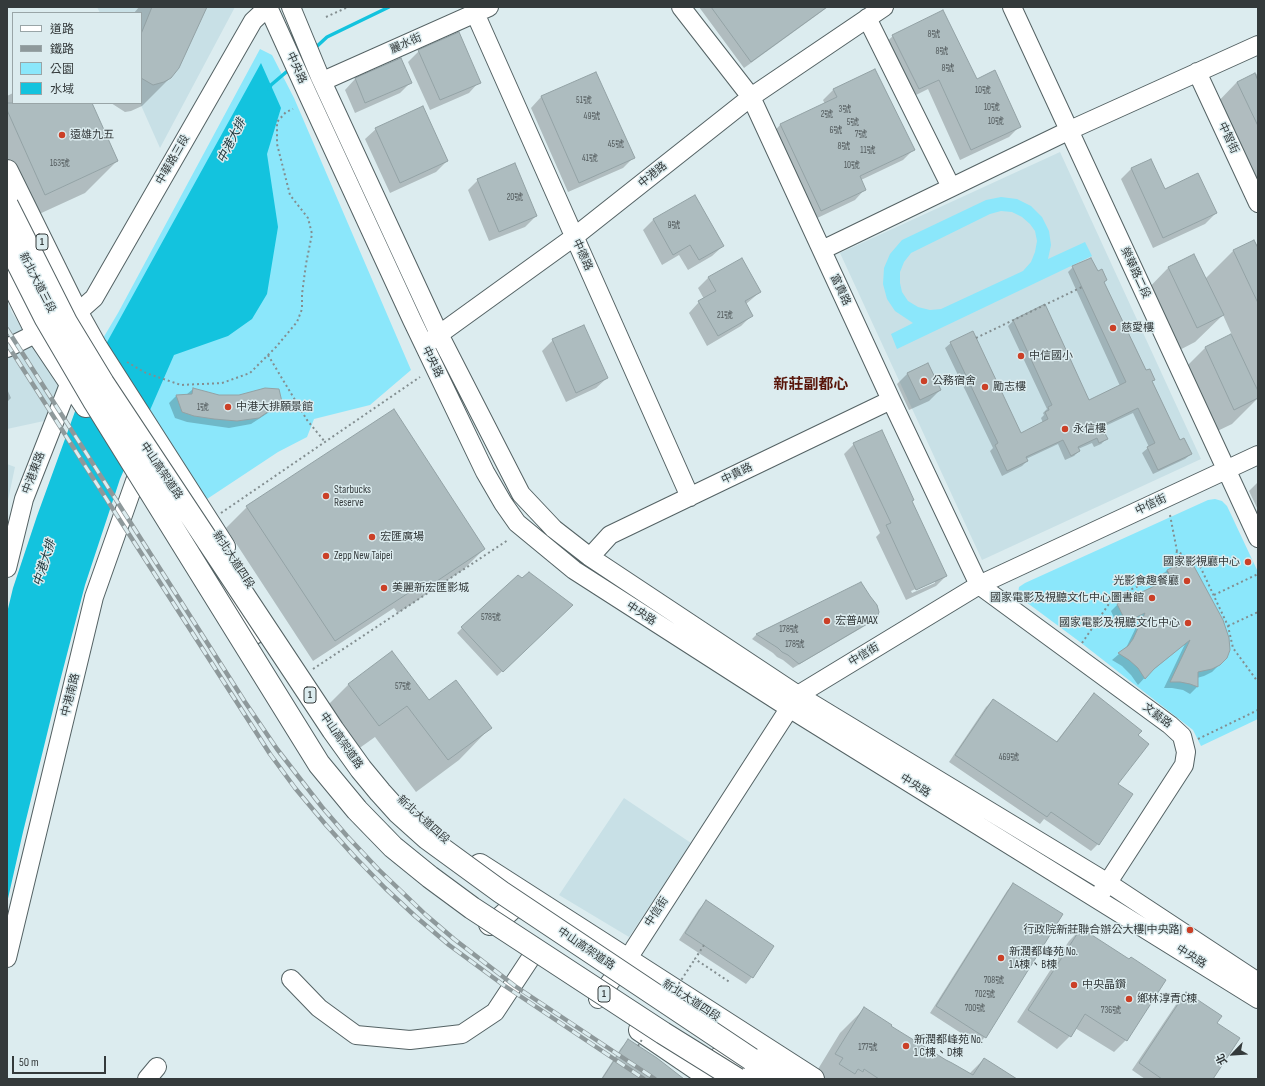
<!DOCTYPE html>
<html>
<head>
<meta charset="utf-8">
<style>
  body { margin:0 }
  #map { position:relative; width:1265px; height:1086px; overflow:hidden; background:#dcecef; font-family:"Sofia Sans Condensed","Noto Sans TC",sans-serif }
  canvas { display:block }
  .frame { position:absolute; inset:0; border:8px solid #343a3b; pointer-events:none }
  .legend { position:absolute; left:12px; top:12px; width:130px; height:92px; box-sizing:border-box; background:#dcecef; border:1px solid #99a5a7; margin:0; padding:5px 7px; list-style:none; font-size:12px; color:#343a3b }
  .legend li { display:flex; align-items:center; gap:8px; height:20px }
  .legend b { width:20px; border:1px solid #99a5a7 }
  .north { position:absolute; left:1213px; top:1034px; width:40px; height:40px; -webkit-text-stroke:3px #dcecef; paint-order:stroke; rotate:245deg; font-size:11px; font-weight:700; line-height:16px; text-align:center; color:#343a3b }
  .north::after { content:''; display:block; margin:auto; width:14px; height:18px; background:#343a3b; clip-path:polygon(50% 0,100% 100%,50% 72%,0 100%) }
  .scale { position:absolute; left:12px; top:1056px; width:94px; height:18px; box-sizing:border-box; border:2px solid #343a3b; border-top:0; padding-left:5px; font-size:12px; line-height:14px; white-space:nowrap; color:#343a3b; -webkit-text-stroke:3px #dcecef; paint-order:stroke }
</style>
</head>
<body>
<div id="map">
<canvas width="1265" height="1086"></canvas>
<div class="frame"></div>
<ul class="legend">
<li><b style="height:5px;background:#fff"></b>道路</li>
<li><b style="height:5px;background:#8e999b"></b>鐵路</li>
<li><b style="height:11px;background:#8be7fb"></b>公園</li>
<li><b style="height:11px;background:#13c3de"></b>水域</li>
</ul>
<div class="north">北</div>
<div class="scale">50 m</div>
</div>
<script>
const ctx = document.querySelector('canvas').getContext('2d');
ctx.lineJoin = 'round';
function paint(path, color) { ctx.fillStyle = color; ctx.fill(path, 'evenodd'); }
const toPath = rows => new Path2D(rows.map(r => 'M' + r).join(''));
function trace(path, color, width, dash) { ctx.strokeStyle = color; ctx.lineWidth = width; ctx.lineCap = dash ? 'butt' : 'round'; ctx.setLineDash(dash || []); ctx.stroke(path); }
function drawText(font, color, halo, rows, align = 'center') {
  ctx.font = font + ' "Sofia Sans Condensed","Noto Sans TC",sans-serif'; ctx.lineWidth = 3; ctx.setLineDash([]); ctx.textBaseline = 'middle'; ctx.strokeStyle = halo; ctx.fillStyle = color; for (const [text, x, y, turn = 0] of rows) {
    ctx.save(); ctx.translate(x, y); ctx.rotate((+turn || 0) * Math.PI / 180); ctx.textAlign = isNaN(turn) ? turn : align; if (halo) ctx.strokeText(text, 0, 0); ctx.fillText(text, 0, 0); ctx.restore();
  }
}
const built = toPath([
  [97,7,235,7,160,148,140,103,141,103,141,13,100,13],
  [1060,152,1201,459,982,560,840,253],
  [7,301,12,313,60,384,44,421,7,429],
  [7,464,15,467,7,505],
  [624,798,691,843,629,937,559,895]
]);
const green = toPath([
  [260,49,272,55,294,98,411,370,370,405,314,419,307,437,278,452,204,501,99,345,118,313],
  [1001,197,1017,199,1031,206,1042,217,1049,231,1051,245,1048,259,1085,242,1092,256,897,349,891,334,913,323,895,311,887,299,883,284,884,268,890,254,902,240,986,200],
  [1001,211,1012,212,1022,217,1030,224,1035,231,1037,241,1035,252,1031,262,1023,271,941,309,930,310,918,307,908,301,902,292,900,283,900,272,904,262,911,253,990,214],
  [1215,499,1222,501,1227,506,1258,572,1258,719,1201,746,1193,730,1080,642,1022,599,1018,594,1019,587,1025,583,1208,500]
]);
const water = toPath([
  [261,63,281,108,267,154,278,227,267,294,252,319,228,336,174,355,120,479,85,585,60,681,23,832,7,903,7,613,13,588,37,516,77,406,106,344]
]);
const shadow = toPath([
  [139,7,206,7,170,78,142,106,131,111,125,112,111,103,141,103,141,13,134,13],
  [699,7,828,7,744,68],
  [893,36,977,80,1019,127,1009,137,960,160,928,89,908,99,882,46],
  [419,51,479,82,469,93,430,110,408,62],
  [400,59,410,83,400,93,355,113,345,90,355,79],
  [1258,72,1258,206,1212,108,1237,82,1255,76],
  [596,73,633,158,623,168,568,192,531,108,541,97],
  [833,90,913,150,903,160,861,180,865,189,855,200,811,221,770,136,780,125,825,104,823,100],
  [13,93,13,103,91,103,117,161,85,193,13,226,7,212,7,96],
  [376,129,447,161,436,172,390,193,365,139],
  [1150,160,1164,190,1216,213,1205,224,1153,248,1121,179,1131,169],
  [478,180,536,216,525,227,489,241,468,190],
  [695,196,723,246,712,256,688,270,679,255,662,265,643,230,653,220],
  [1254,241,1258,250,1258,398,1232,424,1207,436,1178,375,1205,348,1232,335,1223,315,1195,342,1170,355,1141,296,1168,268,1194,256,1205,279,1233,251],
  [1073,267,1097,272,1106,280,1104,283,1180,441,1191,454,1185,459,1153,474,1142,453,1149,447,1133,413,1101,428,1106,439,1101,444,1094,447,1092,443,1078,449,1079,451,1074,456,1065,460,1058,444,1026,459,1027,461,1022,466,1002,476,990,451,993,448,945,348,951,343,1020,434,1043,423,1041,418,1044,415,1043,413,1047,409,1008,326,1013,321,1044,306,1088,401,1120,386,1068,272],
  [708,278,760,292,746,304,752,315,741,326,707,346,689,313,699,302,704,299,698,288],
  [553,340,607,378,596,388,566,402,542,351],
  [908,373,940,390,929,401,909,410,897,384],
  [7,389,11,398,7,402],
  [193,389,219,396,281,402,274,409,251,424,229,428,187,422,175,418,169,403,176,396,186,395],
  [854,444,911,501,946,576,936,586,906,600,876,537,880,533,844,454],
  [935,580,935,583,912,593,911,591],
  [1258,482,1258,510,1249,491],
  [247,507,484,549,463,570,398,613,394,608,313,661,226,528],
  [1167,570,1226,658,1212,672,1204,676,1197,678,1197,687,1190,694,1183,690,1172,688,1164,688,1185,644,1149,673,1138,685,1131,675,1122,666,1112,660,1126,648,1140,619,1119,629,1111,611,1118,604,1163,583,1161,577],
  [572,605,497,676,457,633,462,628],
  [876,618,870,623,793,668,783,660,777,657,773,653,752,639,757,634],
  [349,684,428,701,490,728,459,760,416,792,375,737,347,757,317,716],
  [1094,695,1137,736,1117,785,1131,794,1098,844,1091,851,1044,819,1040,824,949,762,986,707,993,700,1056,742,1087,702],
  [1013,884,1062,915,985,1037,978,1044,930,1013,1007,891],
  [706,902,752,977,746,984,679,940,699,909],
  [1081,929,1126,1040,1114,1052,1075,1028,1070,1036,1057,1049,1017,1022,1069,941],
  [1186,993,1216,1023,1212,1079,1145,1079,1132,1070,1179,1000],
  [864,1009,889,1027,969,1074,984,1059,1015,1079,812,1079,840,1033],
  [628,1041,682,1079,601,1079,621,1048]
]);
const stream = toPath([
  [314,49,327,37,389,7],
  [269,89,271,85,291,68]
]);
const building = toPath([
  [152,7,207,7,179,68,171,78,164,82,153,85,141,78,141,34,152,7],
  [711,7,827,7,751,62,711,7],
  [943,10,977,79,995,70,1021,127,971,150,939,80,919,89,892,35,943,10],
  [459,32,481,83,440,100,418,50,459,32],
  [401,58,412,83,365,103,355,78,401,58],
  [875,69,915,150,860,176,866,190,821,211,780,124,837,97,833,89,875,69],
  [596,72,635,158,579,183,541,96,596,72],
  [1255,73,1258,81,1258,126,1237,82,1255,73],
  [7,103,92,103,118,161,45,195,7,110,7,103],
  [423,106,448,161,400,183,375,128,423,106],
  [1151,159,1165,189,1198,173,1217,213,1163,238,1131,168,1151,159],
  [515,163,537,216,499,232,477,179,515,163],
  [695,195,724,246,699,260,690,245,673,255,653,219,695,195],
  [1254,240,1258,248,1258,303,1233,250,1254,240],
  [1194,254,1224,315,1197,328,1168,267,1194,254],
  [742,258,761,292,745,301,753,316,718,336,698,301,716,291,708,277,742,258],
  [1091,258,1098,271,1102,269,1107,280,1104,282,1146,370,1150,369,1155,380,1152,381,1180,440,1184,438,1192,454,1158,470,1147,447,1155,443,1138,408,1101,426,1108,439,1099,443,1097,438,1078,447,1080,451,1071,456,1063,440,1026,457,1028,461,1007,471,995,445,998,443,950,342,973,331,1021,433,1048,419,1045,412,1049,410,1048,407,1052,405,1013,320,1045,304,1089,400,1126,382,1072,266,1091,258],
  [584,325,608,378,576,393,552,339,584,325],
  [1231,334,1258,391,1258,398,1234,410,1205,347,1231,334],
  [928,363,941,390,920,400,907,373,928,363],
  [193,388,219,395,239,395,265,388,279,389,282,402,259,418,237,421,214,419,194,416,182,412,176,395,192,394,193,388],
  [394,409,485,549,419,593,416,588,335,641,246,506,394,409],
  [882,430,914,500,912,501,947,576,916,590,886,525,891,523,853,443,882,430],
  [1190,559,1223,620,1229,638,1230,650,1227,658,1220,665,1212,669,1198,672,1198,687,1190,684,1180,682,1170,682,1190,640,1154,669,1145,679,1138,668,1129,660,1118,653,1128,646,1133,639,1145,613,1126,622,1117,604,1171,578,1167,570,1190,559],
  [529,572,573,605,503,672,461,627,518,575,522,578,529,572],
  [861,582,870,596,877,605,879,612,877,618,799,664,788,655,782,652,778,648,756,634,861,582],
  [392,651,429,700,456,680,492,728,448,760,407,706,379,726,348,684,392,651],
  [1094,693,1142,731,1138,735,1149,744,1118,784,1133,794,1099,845,1051,812,1047,817,955,755,993,699,1057,742,1094,693],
  [1013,883,1063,914,986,1038,936,1006,1013,883],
  [706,900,774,946,753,978,685,933,706,900],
  [1081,928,1129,959,1131,957,1166,980,1127,1041,1085,1014,1071,1037,1028,1010,1081,928],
  [1186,992,1222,1016,1217,1023,1240,1038,1213,1079,1162,1079,1139,1063,1186,992],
  [864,1007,892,1025,891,1026,946,1060,952,1063,973,1075,984,1058,1017,1079,879,1079,864,1069,863,1072,858,1069,855,1074,839,1064,843,1058,835,1054,864,1007],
  [628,1039,657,1058,684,1079,602,1079,628,1039]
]);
const path = toPath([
  [326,17,348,7],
  [976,338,1082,287],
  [268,355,307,420,325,442],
  [127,362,146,373,181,385,222,383,250,373,276,347,297,322,302,309,302,294,306,264,312,234,308,218,290,195,277,144,277,122,286,112,293,109],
  [221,513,420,377],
  [1170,515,1177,551,1192,561,1199,564,1228,626,1233,648,1258,682],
  [1177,551,1175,557,1177,568],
  [1214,595,1258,574],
  [1228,626,1258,612],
  [1082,643,1113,598,1168,572],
  [313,669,508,540],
  [1198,739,1258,710],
  [704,945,695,959,731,983]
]);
const minor = toPath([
  [268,7,308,95,412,320,485,472,503,503,517,523,574,570,789,708,1258,999],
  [291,7,320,77,439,334,521,494,554,529,590,557,798,695,1108,883,1258,982],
  [681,7,751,97,891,400,979,585,1170,725,1182,736,1186,752,1184,765,1101,893],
  [1012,7,1258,538],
  [475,13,690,497],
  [867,18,951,187],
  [1197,72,1258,203],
  [323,81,489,7],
  [822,250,1070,130,1258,45],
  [430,341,574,237,751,97,884,7],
  [7,348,77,313,94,298,253,21,268,7],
  [590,557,610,535,891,400],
  [7,568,24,499,70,382],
  [7,958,94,597,135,481,143,464],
  [291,979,319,1008,356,1035,410,1040,462,1034,495,1012,534,953],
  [598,999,634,949,798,695,979,585,1258,455],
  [147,1079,157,1067]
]);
const major = toPath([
  [7,171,77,313,96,347,224,547],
  [7,273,37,333,86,406],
  [480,865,813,1079],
  [490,924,501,918,512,908,515,896,511,885],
  [640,1030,712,1079],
  [720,1058,756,1079]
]);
const highway = toPath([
  [219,576,254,633],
  [751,1059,783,1079]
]);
const rail = toPath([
  [7,329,245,702,277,749,322,807,347,836,378,869,426,915,454,939,515,986,655,1079],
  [7,344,270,754,295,788,326,825,353,855,385,888,415,916,449,945,502,984,644,1079]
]);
const pathBridge = toPath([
  [676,988,695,959],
  [638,1046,643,1038]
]);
const highwayBridge = toPath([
  [7,205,66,322,103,383,333,730,361,769,380,792,398,812,427,838,501,892,751,1059],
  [7,242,46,319,94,401,319,764,357,810,393,847,430,877,472,908,663,1033,737,1079]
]);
const markers = [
  [62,135,4,"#cb4027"],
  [1113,328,4,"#cb4027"],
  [1021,356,4,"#cb4027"],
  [924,381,4,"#cb4027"],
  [985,387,4,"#cb4027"],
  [228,407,4,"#cb4027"],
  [1065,429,4,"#cb4027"],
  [326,496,4,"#cb4027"],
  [372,537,4,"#cb4027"],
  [326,556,4,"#cb4027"],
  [1248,562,4,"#cb4027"],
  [1187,581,4,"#cb4027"],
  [384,588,4,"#cb4027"],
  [1152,598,4,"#cb4027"],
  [827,621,4,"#cb4027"],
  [1188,623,4,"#cb4027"],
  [1190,930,4,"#cb4027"],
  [1001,958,4,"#cb4027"],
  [1074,985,4,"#cb4027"],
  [1129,999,4,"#cb4027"],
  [906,1046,4,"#cb4027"]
];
const numberNames = [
  ["8號",934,35],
  ["8號",942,52],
  ["8號",948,69],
  ["10號",983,91],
  ["51號",584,101],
  ["10號",992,108],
  ["3號",845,110],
  ["2號",827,115],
  ["49號",592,117],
  ["10號",996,122],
  ["5號",853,123],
  ["6號",836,131],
  ["7號",861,135],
  ["45號",616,145],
  ["8號",844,147],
  ["11號",868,151],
  ["41號",590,159],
  ["163號",60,164],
  ["10號",852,166],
  ["20號",515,198],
  ["9號",674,226],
  ["21號",725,316],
  ["1號",203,408],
  ["578號",491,618],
  ["178號",789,630],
  ["178號",795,645],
  ["57號",403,687],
  ["469號",1009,758],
  ["708號",994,981],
  ["702號",985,995],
  ["700號",975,1009],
  ["736號",1111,1011],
  ["177號",868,1048]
];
const shields = [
  [42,242,12],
  [310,695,12],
  [604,994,12]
];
const shieldNames = [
  ["1",42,242],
  ["1",310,695],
  ["1",604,994]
];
const streetNames = [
  ["麗水街",406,44,-24],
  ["中央路",296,68,66],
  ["中智街",1228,138,65],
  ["中華路三段",173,160,-60],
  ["中港路",653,175,-39],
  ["中德路",582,255,66],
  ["榮華路二段",1135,273,65],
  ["新北大道三段",37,283,63],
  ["富貴路",840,290,65],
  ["中央路",432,362,64],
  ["中山高架道路",161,471,56],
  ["中港東路",34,473,-69],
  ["中貴路",737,474,-26],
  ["中信街",1151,505,-25],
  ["新北大道四段",233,560,57],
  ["中央路",641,614,33],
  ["中信街",864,655,-31],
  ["中港南路",71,695,-76],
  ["文藝路",1157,716,37],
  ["中山高架道路",341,741,55],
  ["中央路",915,786,32],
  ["新北大道四段",423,820,42],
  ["中信街",657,912,-57],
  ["中山高架道路",586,949,34],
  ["中央路",1191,957,32],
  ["新北大道四段",691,1001,33]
];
const poiNames = [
  ["遠雄九五",70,135],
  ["慈愛樓",1121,328],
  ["中信國小",1029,356],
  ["公務宿舍",932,381],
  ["勵志樓",993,387],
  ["中港大排願景館",236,407],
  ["永信樓",1073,429],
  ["Starbucks",334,490],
  ["Reserve",334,503],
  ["宏匯廣場",380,537],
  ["Zepp New Taipei",334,556],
  ["國家影視廳中心",1240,562,"right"],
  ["光影食趣餐廳",1179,581,"right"],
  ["美麗新宏匯影城",392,588],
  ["國家電影及視聽文化中心圖書館",1144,598,"right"],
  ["宏普AMAX",835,621],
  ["國家電影及視聽文化中心",1180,623,"right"],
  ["行政院新莊聯合辦公大樓(中央路)",1182,930,"right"],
  ["新潤都峰苑 No.",1009,952],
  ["1 A棟、B棟",1009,965],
  ["中央晶鑽",1082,985],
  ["鄉林淳青C棟",1137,999],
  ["新潤都峰苑 No.",914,1040],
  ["1 C棟、D棟",914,1053]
];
const waterNames = [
  ["中港大排",232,141,-63],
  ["中港大排",45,563,-73]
];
const districtNames = [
  ["新莊副都心",811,385]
];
paint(built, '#c8e0e6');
paint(green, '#8be7fb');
paint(water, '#13c3de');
paint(shadow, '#0003');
trace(stream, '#13c3de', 3.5);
paint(building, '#adbcbf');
trace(building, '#93a2a5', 1);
trace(minor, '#546264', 20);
trace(major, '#546264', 24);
trace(highway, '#546264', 24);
trace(path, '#838e90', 2, [2, 3]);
trace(minor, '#fff', 18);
trace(major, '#fff', 22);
trace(highway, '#fff', 22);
trace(rail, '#8e999b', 4.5);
trace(rail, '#dcecef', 3, [9]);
trace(highwayBridge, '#546264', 24, []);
trace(pathBridge, '#838e90', 2, [2, 3]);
trace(highwayBridge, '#fff', 22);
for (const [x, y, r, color] of markers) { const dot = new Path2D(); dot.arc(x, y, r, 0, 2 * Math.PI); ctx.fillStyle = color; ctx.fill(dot); trace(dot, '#dcecef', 1.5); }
drawText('9px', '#525a5c', null, numberNames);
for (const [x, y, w] of shields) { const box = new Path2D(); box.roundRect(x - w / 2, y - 8, w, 16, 3); ctx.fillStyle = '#dcecef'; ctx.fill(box); trace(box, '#343a3b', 1); }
drawText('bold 10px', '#343a3b', null, shieldNames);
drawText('11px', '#343a3b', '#dcecef', streetNames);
drawText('11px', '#343a3b', '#dcecef', poiNames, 'left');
drawText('italic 12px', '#1a3338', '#dcecef', waterNames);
drawText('bold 15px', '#581509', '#dcecef', districtNames);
</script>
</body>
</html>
